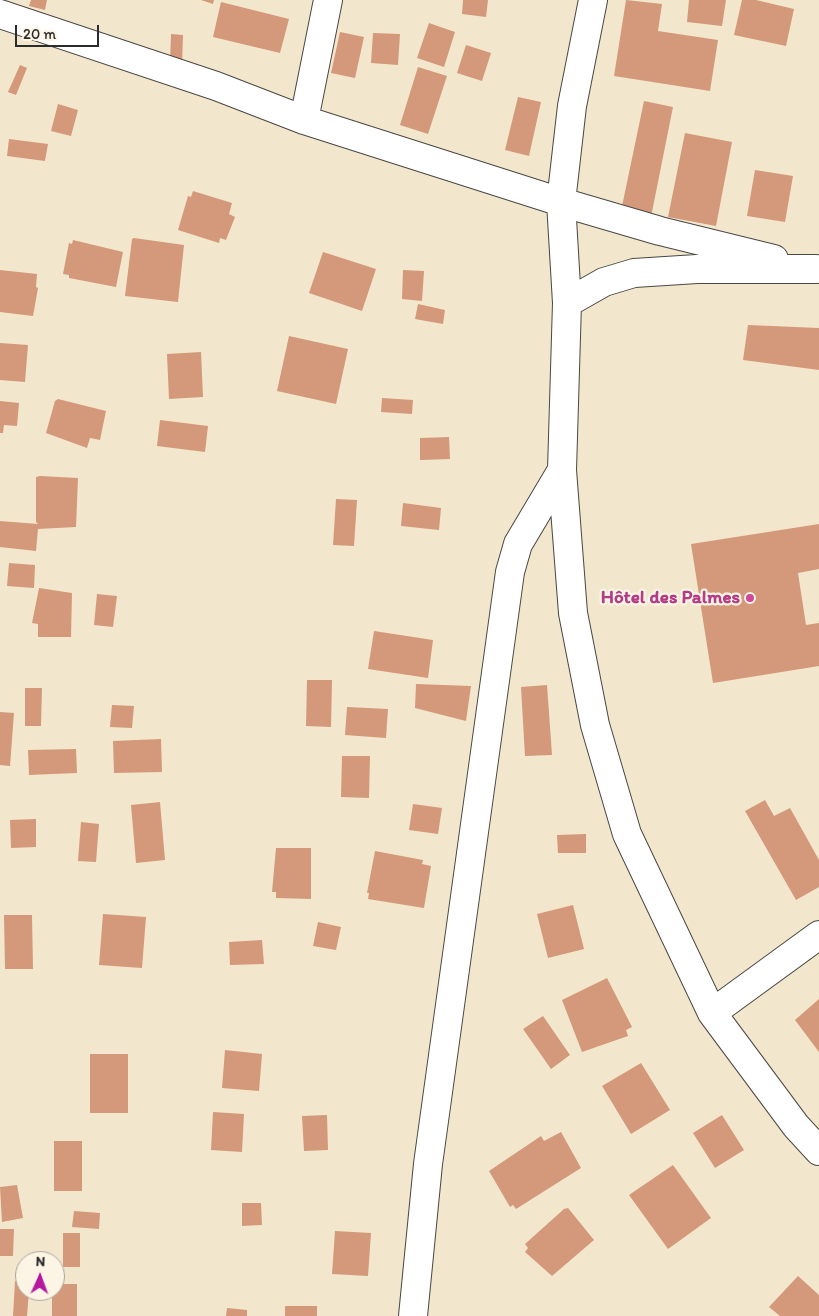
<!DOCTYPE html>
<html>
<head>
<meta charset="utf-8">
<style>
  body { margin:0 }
  #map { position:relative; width:819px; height:1316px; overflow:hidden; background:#f2e7cc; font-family:Itim,sans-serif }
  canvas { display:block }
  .north { position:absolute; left:15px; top:1251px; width:50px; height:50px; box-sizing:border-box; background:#fcf5e5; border:1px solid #a8a49b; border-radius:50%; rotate:2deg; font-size:14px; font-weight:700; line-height:20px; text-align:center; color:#2b2b2b }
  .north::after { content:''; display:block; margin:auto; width:18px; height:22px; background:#b5179e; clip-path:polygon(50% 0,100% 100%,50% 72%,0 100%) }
  .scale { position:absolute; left:15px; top:25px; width:84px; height:22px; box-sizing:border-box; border:2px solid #2b2b2b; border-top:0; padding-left:6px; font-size:15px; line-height:18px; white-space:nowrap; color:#2b2b2b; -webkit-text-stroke:4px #fcf5e5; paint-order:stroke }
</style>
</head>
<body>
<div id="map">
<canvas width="819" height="1316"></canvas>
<div class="north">N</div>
<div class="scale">20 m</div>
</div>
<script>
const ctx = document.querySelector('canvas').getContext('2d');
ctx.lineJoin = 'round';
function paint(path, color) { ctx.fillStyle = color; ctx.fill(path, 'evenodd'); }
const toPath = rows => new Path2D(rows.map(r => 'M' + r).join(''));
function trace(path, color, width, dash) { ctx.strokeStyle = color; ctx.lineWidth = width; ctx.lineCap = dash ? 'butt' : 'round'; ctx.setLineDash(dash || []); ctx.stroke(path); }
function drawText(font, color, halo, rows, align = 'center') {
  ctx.font = font + ' Itim,sans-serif'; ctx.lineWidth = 4.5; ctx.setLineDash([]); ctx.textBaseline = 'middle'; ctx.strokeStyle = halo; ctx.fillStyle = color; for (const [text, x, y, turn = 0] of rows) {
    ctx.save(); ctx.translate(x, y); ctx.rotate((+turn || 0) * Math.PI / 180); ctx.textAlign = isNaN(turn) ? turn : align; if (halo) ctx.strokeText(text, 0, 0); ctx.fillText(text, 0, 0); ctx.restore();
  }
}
const building = toPath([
  [31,0,47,0,45,10,29,6],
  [201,0,214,0,213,4],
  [463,0,488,0,486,17,462,14],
  [626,0,662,4,658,31,718,40,710,91,614,76],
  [689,0,726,0,722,26,687,22],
  [742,0,756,0,794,9,786,46,734,35],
  [221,2,289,19,280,53,213,37],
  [429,23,455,32,444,67,417,58],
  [340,32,364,37,355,78,331,73],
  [373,33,400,34,398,65,371,63],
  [171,34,183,35,182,64,170,63],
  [466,45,491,53,482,81,457,73],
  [20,65,27,68,16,95,8,92],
  [418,67,447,76,428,134,400,125],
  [518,97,541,102,529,156,505,150],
  [644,101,673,107,651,217,621,211],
  [58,104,78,110,71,136,51,131],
  [685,133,732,142,716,226,668,217],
  [9,139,48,144,45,161,7,156],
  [755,170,793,176,785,222,747,216],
  [193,191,232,203,229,214,235,217,226,240,220,238,219,243,178,230,188,196,191,197],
  [134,238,184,245,178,302,125,296,132,239],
  [73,240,123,252,116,287,69,278,69,275,63,274,69,243,72,244],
  [323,252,376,269,362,311,309,293],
  [0,270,37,274,36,287,38,288,33,316,0,312],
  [403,270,424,271,422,301,402,299],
  [418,304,445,310,443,324,415,319],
  [748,325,819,328,819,370,743,360],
  [289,336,348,349,336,404,277,391],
  [0,343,28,345,25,382,0,380],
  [201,352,203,397,169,399,167,354],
  [382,398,413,400,412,414,381,412],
  [58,399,106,411,100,440,90,438,87,448,46,433,55,401],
  [0,401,19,403,17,426,4,425,3,433,0,433],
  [160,420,208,426,205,452,157,446],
  [449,437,450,459,420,460,420,438],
  [40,476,78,478,76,527,38,529,36,551,0,547,0,521,38,524,36,522,36,477],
  [336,499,357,500,354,546,333,545],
  [403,503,441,508,439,530,401,526],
  [819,524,819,569,798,573,806,625,819,623,819,666,713,683,691,544],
  [9,563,35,565,34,588,7,586],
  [39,588,72,593,71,637,38,637,38,624,32,623],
  [97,594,117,596,113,627,94,625],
  [374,631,433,640,428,678,368,669],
  [307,680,332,680,331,727,306,726],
  [416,684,471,686,466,721,415,708],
  [547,685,552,755,525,756,521,687],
  [25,688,42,688,41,726,25,726],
  [112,705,134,706,132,728,110,727],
  [347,707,388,709,386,738,345,735],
  [0,712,14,713,10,766,0,765],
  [161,739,162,772,114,773,113,741],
  [76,749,77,773,29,775,28,750],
  [342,756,370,756,369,798,341,797],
  [765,800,774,816,790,808,819,860,819,887,796,900,745,811],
  [160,802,165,860,136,863,131,805],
  [413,804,442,808,438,834,409,830],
  [36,819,36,847,11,848,10,820],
  [81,822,99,824,96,862,78,861],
  [586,834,586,853,558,853,557,835],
  [276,848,311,848,311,899,276,898,276,892,272,892],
  [375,851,423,860,422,864,431,866,424,908,368,899,369,893,367,893],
  [573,905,584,949,548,958,537,914],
  [103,914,146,917,142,968,99,965],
  [4,915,32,915,33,969,5,969],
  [318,922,341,927,336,950,313,946],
  [262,940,264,964,230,965,229,942],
  [607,978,632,1027,626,1030,628,1036,582,1052,562,1000],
  [819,999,819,1052,795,1020],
  [543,1016,570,1055,551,1069,523,1029],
  [225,1050,262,1054,259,1091,222,1088],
  [90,1054,128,1054,128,1113,90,1113],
  [641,1063,670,1110,631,1134,602,1086],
  [213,1112,244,1114,242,1152,211,1150],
  [327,1115,328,1150,304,1151,302,1116],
  [722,1115,744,1150,715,1168,693,1133],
  [561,1132,581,1168,516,1209,513,1205,510,1207,489,1171,541,1136,544,1141],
  [54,1141,82,1141,82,1191,54,1191],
  [673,1165,711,1218,668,1249,629,1195],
  [17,1185,23,1218,2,1222,0,1187],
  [242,1203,261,1203,262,1225,242,1226],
  [568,1208,594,1240,552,1276,525,1252,528,1248,525,1244,564,1209],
  [74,1211,100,1213,99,1229,72,1227],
  [0,1229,14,1229,13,1256,0,1256],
  [335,1231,371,1233,368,1276,332,1274],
  [63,1233,80,1233,80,1267,63,1267],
  [798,1276,819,1295,819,1316,780,1316,769,1307],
  [15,1281,25,1282,25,1291,29,1291,27,1316,13,1316],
  [55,1284,77,1284,77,1316,52,1316,52,1291,55,1291],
  [285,1306,317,1306,317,1316,285,1316],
  [227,1308,247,1310,247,1316,226,1316]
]);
const street = toPath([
  [0,14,216,86,304,120,561,202,660,231,774,259],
  [304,120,328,0],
  [816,269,697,269,634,273,604,282,567,303,562,470,573,613,595,725,627,834,712,1013,819,935],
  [567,303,561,202,572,106,593,0],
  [712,1013,796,1126,819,1151],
  [413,1316,428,1164,510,572,518,544,562,470]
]);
const markers = [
  [750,598,5,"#d1479c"]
];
const hotelNames = [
  ["Hôtel des Palmes",740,598]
];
paint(building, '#d4987b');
trace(street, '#494743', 30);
trace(street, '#fff', 28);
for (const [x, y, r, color] of markers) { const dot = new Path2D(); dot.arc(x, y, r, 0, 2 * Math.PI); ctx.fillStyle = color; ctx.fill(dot); trace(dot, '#fcf5e5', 2); }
drawText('bold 19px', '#b23c85', '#fcf5e5', hotelNames, 'right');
</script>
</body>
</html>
